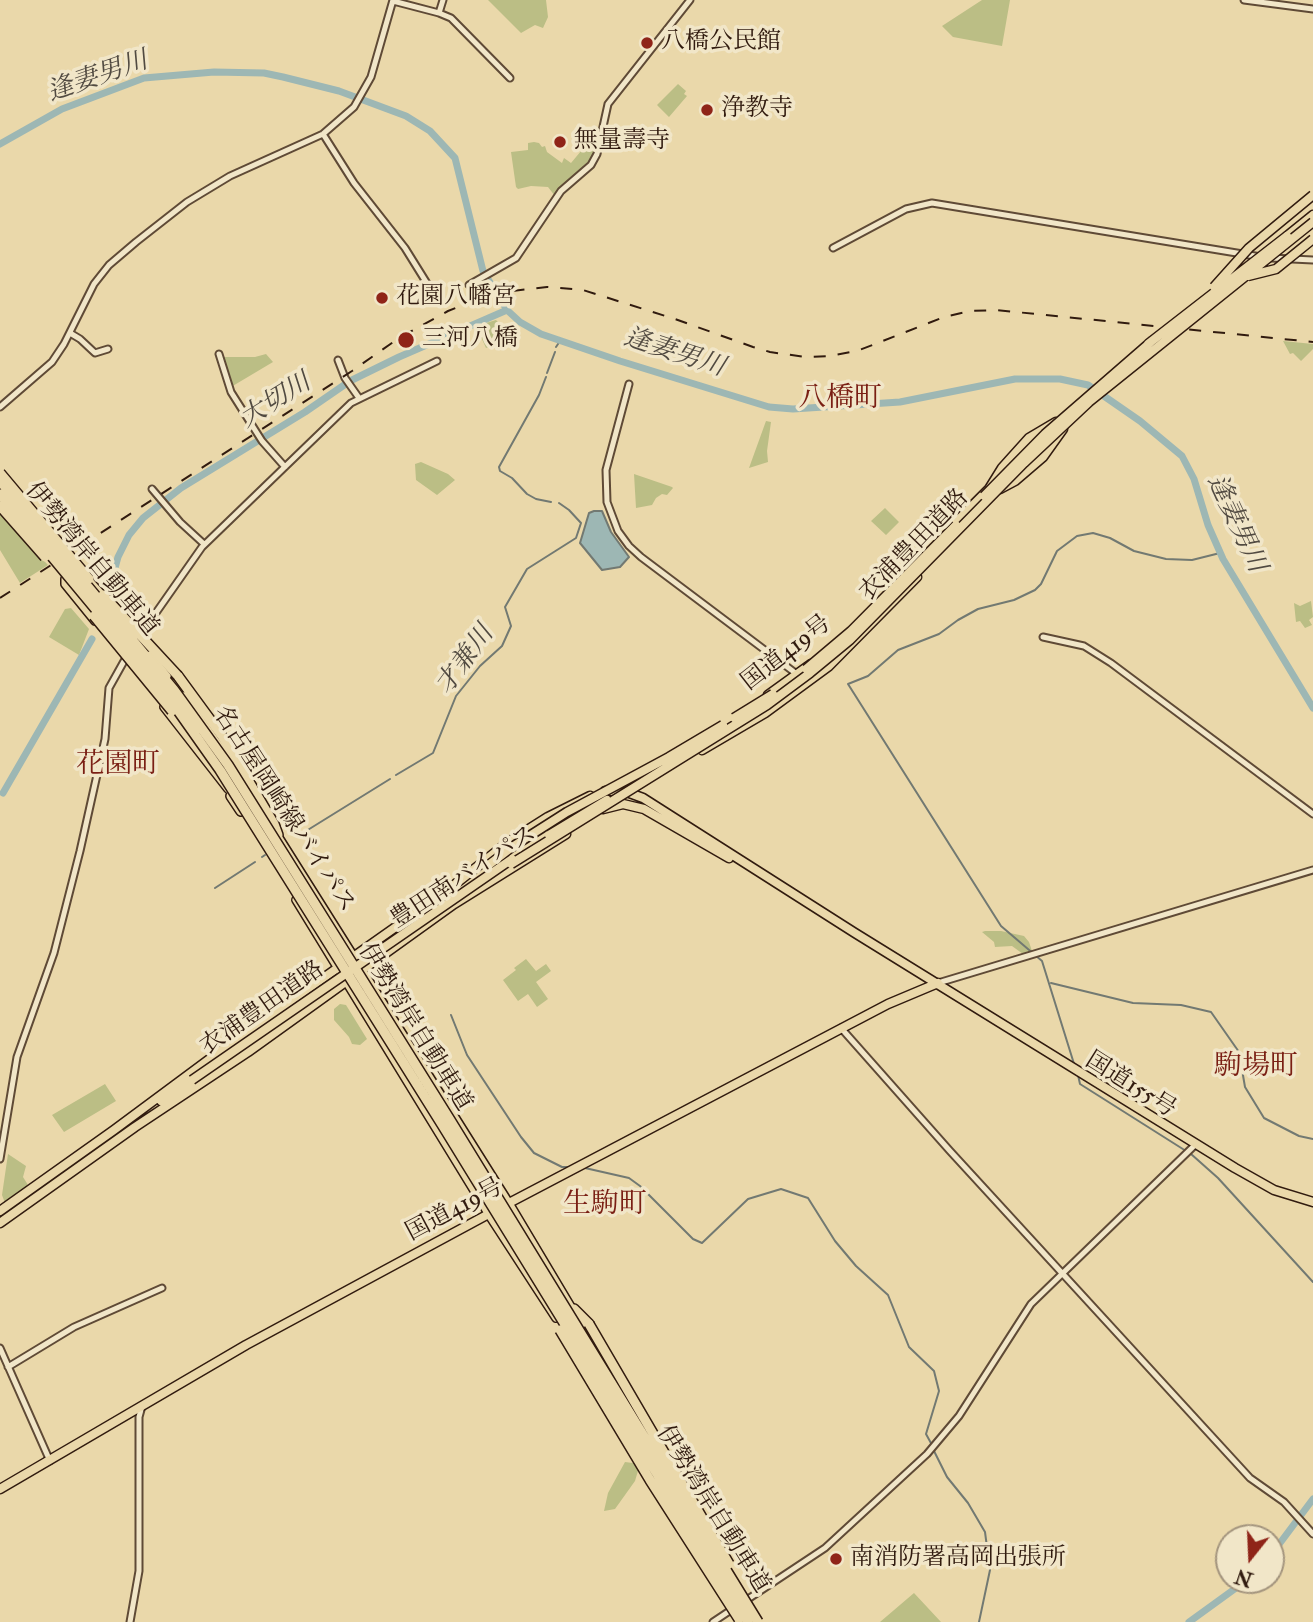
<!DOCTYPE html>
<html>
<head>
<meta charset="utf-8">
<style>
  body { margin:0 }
  #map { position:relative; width:1313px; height:1622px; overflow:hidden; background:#ead8aa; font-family:"IM FELL Double Pica",serif }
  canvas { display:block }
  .north { position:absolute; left:1215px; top:1524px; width:70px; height:70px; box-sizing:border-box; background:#f1e6c8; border:2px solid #a4957e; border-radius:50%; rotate:198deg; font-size:19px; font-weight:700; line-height:28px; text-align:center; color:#311b0f }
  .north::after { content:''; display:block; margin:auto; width:24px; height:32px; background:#8f2418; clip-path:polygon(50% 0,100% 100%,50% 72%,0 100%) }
</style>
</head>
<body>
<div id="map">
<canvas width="1313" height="1622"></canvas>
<div class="north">N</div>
</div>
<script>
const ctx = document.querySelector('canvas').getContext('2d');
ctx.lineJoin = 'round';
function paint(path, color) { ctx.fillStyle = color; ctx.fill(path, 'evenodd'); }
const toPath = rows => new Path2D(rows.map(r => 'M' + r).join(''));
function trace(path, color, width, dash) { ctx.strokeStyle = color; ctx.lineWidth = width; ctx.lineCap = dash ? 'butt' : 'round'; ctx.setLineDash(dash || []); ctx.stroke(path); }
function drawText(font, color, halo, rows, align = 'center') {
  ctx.font = font + ' "IM FELL Double Pica","Noto Serif JP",serif'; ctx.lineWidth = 7; ctx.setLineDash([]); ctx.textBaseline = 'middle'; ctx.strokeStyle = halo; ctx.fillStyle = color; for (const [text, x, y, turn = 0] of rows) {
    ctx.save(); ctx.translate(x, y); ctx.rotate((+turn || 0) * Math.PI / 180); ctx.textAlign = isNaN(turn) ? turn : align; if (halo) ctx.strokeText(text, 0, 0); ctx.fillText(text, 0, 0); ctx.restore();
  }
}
const green = toPath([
  [488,0,546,0,548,17,543,28,535,25,521,33],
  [982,0,1010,0,1002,46,953,37,942,26],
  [678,84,686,91,684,94,687,96,669,117,657,105],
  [534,142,539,143,542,147,545,146,547,152,562,163,564,158,571,163,586,145,596,150,595,155,586,168,566,183,555,196,548,187,531,186,518,189,516,187,511,152,528,150,528,143],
  [496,320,500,324,501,342,486,348,476,326],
  [1283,341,1313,344,1313,349,1301,361,1293,353,1290,354],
  [266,354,273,362,231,387,223,357,255,357],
  [766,421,771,422,767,451,768,462,749,468],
  [421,462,448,474,455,480,437,495,416,480,415,464],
  [634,474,672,487,673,488,667,495,662,494,656,498,652,505,636,508],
  [885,508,899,522,886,535,871,521],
  [0,512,17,533,48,565,20,583,0,550],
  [1311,601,1313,617,1309,620,1312,625,1305,628,1300,621,1296,622,1294,603,1300,606],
  [71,608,89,629,79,655,49,637,65,609],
  [985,931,1001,931,1024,936,1029,942,1032,951,1023,954,1012,946,995,947,994,942,982,932],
  [526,959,536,971,546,964,551,971,536,982,548,999,537,1007,528,994,518,1001,503,980,516,970,514,968],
  [340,1004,346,1005,367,1039,360,1045,352,1044,349,1037,334,1020,334,1009],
  [105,1084,116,1101,64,1132,52,1115],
  [8,1154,26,1166,23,1177,28,1185,5,1203,2,1195],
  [625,1462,640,1464,635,1481,615,1509,604,1511,608,1493],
  [914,1593,941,1622,880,1622]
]);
const water = toPath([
  [594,511,602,511,611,532,629,557,620,567,602,570,580,543,589,513,594,511]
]);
const stream = toPath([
  [556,347,560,341],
  [547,373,555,352],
  [546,377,539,395,499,467,500,471,512,478,527,494,536,499,551,502],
  [396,775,433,753,456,696,480,666,502,646,511,626,505,607,527,569,576,538,581,523,569,510,559,503],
  [298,836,390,779],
  [262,857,265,855],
  [215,888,255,862],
  [1051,983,1133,1003,1181,1005,1211,1012,1239,1052,1245,1087,1264,1118,1299,1136,1313,1139],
  [451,1015,467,1055,521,1137,534,1153,562,1167,569,1167],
  [419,1054,425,1049],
  [1075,1067,1042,961,1001,926,848,684,868,676,898,650,939,634,958,620,978,609,1014,600,1035,590,1041,584,1057,551,1077,536,1093,533,1110,538,1134,551,1166,559,1192,560,1220,553],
  [1078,1075,1080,1084,1186,1151],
  [1191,1154,1218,1178,1313,1282],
  [585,1168,629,1178,640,1186,693,1239,702,1243,748,1199,781,1189,808,1198,835,1241,856,1266,888,1295,909,1347,934,1371,939,1391,926,1434,932,1445],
  [934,1451,947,1477,968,1503,985,1532,990,1570,979,1622]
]);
const river = toPath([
  [0,144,62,109,144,78,214,72,264,73,283,77,339,91,406,116,430,131,455,158,483,271,507,310,520,322,541,334,620,361,769,407,793,409,900,402,1015,379,1060,379,1088,385,1140,421,1182,456,1194,479,1208,525,1223,559,1313,708],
  [111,582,118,557,129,535,143,518,181,488,305,412,350,381,399,357,507,310],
  [3,793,92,639],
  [1271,1555,1313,1499],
  [1189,1622,1247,1580]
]);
const tertiary = toPath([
  [1244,0,1313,9],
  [393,1,439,13,451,18,510,78],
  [439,13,443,0],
  [323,134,354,183,405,248,428,285],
  [833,248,906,209,932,203,1261,257],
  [1271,258,1313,260],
  [469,285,516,258,561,191,591,165,597,154,608,104,690,0],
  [70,333,80,339,95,353,108,349],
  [219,354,231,392,262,441,285,467],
  [338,360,345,378,359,398],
  [629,384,606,470,607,502,618,531,629,546,641,557,798,675],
  [0,407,52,362,64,344,94,284,109,265,136,242,187,202,230,176,323,134,354,107,371,77,393,0],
  [152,489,180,522,204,544],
  [139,637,202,547,351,403,437,361],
  [1043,637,1084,646,1111,663,1313,814],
  [938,983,1313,870],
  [841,1028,950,1151,1250,1478,1284,1502,1313,1534],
  [0,1159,17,1057,54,953,80,851,105,739,109,688,128,654],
  [0,1348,50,1461],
  [8,1367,74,1327,162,1288],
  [745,1601,825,1548,927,1454,959,1416,1031,1304,1196,1144],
  [130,1622,139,1571,139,1417,142,1406],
  [713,1622,734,1608]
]);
const primary = toPath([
  [86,577,106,599],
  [65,579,65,584,95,621],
  [184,696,230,761],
  [164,707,228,789],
  [276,833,509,1203,623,1394],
  [296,900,489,1215,556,1318]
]);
const trunk = toPath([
  [1287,236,1313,215],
  [1000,489,1015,481,1043,457,1063,429],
  [950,528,989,489,1002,468,1029,438,1056,422],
  [768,695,811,664],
  [702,750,765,713,829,666,917,577],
  [605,791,624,791,643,798,855,933,1235,1168,1274,1190,1313,1202],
  [603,809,623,804,644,809,729,858],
  [161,1101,192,1080],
  [0,1211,114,1130,234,1041,444,893,507,843,548,817,590,796],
  [0,1223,135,1127,248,1052,454,904,566,834],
  [0,1489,246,1345,509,1203,888,1004,938,983]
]);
const motorway = toPath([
  [178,676,222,736,274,824,278,835],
  [231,796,241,811],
  [574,1309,589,1324]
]);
const rail = toPath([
  [0,598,352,371,399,338,448,311,484,297,512,291,547,287,583,290,675,319,753,347,770,352,805,357,829,356,857,351,944,317,970,311,996,310,1313,342]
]);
const primaryBridge = toPath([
  [150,655,167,676]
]);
const trunkBridge = toPath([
  [1248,276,1276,269,1313,239],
  [1214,287,1249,248,1313,195],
  [1148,344,1287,236],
  [984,496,1045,434,1152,341],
  [806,669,851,631,956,525],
  [734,718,773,694],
  [549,835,607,800],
  [511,864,767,705,810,673,850,640,1024,463,1089,402,1313,222],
  [486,867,512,847,567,812,669,757,723,725],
  [192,1080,512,859]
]);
const motorwayBridge = toPath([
  [0,473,89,579],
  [0,481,174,690,228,765,450,1120,758,1622],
  [0,494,167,695,220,770,443,1126,748,1622],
  [0,506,45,557],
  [103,595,178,676],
  [94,616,172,711],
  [589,1324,729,1564],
  [560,1330,650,1480,739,1619]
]);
const markers = [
  [647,43,7,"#8f2418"],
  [707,110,7,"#8f2418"],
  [560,142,7,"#8f2418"],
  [382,298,7,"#8f2418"],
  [406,340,9,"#8f2418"],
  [836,1559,7,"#8f2418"]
];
const poiNames = [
  ["八橋公民館",661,43],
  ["浄教寺",721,110],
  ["無量壽寺",574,142],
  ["花園八幡宮",396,298],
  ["三河八橋",422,340],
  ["南消防署高岡出張所",850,1559]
];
const streetNames = [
  ["衣浦豊田道路",915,546,-46],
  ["伊勢湾岸自動車道",91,560,50],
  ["国道419号",787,654,-38],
  ["名古屋岡崎線バイパス",283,810,57],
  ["豊田南バイパス",464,878,-33],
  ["衣浦豊田道路",263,1009,-35],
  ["伊勢湾岸自動車道",414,1028,58],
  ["国道155号",1130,1086,32],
  ["国道419号",455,1211,-28],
  ["伊勢湾岸自動車道",712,1510,58]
];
const waterNames = [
  ["逢妻男川",98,78,-19],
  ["逢妻男川",674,354,18],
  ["大切川",276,402,-32],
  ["逢妻男川",1235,524,65],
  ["才兼川",466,661,-54]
];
const quarterNames = [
  ["八橋町",840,400],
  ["花園町",118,766],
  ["駒場町",1256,1068],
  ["生駒町",605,1206]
];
paint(green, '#bbbe85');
paint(water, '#9db7b4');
trace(water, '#727972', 2);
trace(stream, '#727972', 2);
trace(river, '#9db7b4', 7);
trace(tertiary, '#5f4a36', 9);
trace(primary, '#311b0f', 10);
trace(trunk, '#311b0f', 11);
trace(motorway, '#311b0f', 12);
trace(tertiary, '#f1e6c8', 5);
trace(primary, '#ead8aa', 7);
trace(trunk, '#ead8aa', 8);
trace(motorway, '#ead8aa', 9);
trace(rail, '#311b0f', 2, [12, 12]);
trace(primaryBridge, '#311b0f', 10, []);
trace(trunkBridge, '#311b0f', 11, []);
trace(motorwayBridge, '#311b0f', 12, []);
trace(primaryBridge, '#ead8aa', 7);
trace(trunkBridge, '#ead8aa', 8);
trace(motorwayBridge, '#ead8aa', 9);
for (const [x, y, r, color] of markers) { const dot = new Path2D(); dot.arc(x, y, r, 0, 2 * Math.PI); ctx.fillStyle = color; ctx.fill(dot); trace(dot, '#f1e6c8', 2.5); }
drawText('24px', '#311b0f', '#f1e6c8', poiNames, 'left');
drawText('24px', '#311b0f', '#f1e6c8', streetNames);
drawText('italic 26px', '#514a41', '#f1e6c8', waterNames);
drawText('28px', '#7a1f14', '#f1e6c8', quarterNames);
</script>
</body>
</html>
